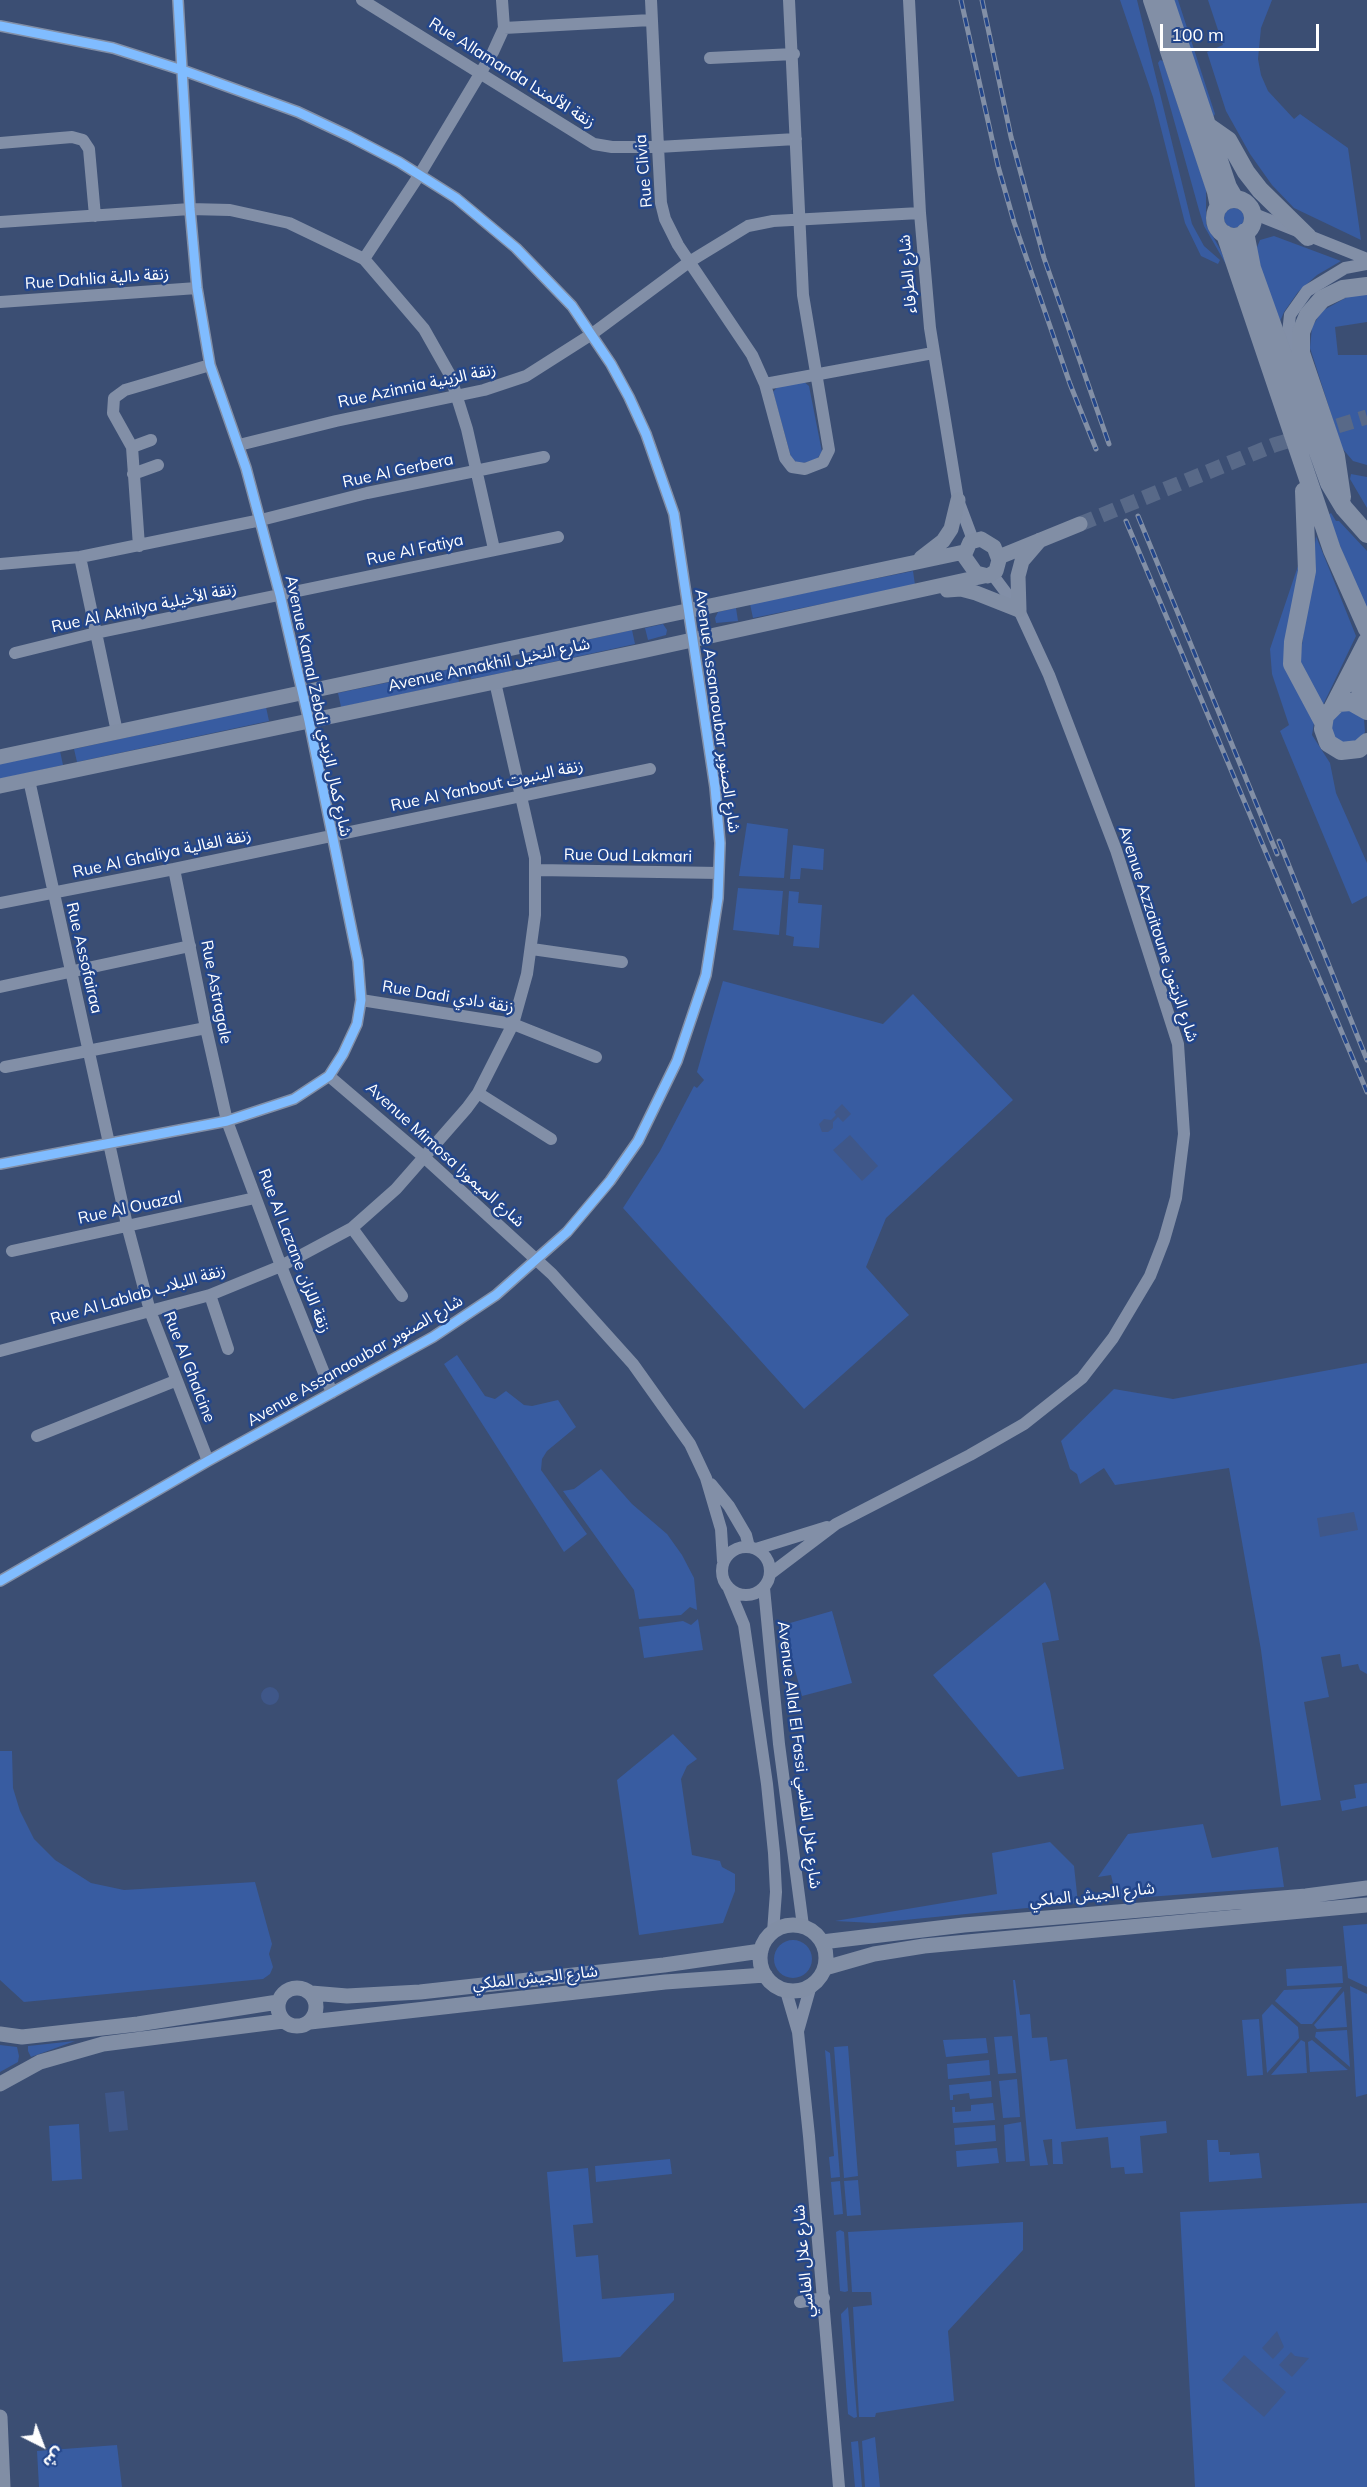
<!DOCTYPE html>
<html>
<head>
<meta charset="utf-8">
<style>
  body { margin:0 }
  #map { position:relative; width:1367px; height:2487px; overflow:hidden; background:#3b4e73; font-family:Mulish,"Noto Sans Arabic",sans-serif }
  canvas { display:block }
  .north { position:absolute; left:12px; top:2415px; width:60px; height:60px; -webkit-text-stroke:4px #23468b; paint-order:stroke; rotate:138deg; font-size:16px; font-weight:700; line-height:24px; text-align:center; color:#fff }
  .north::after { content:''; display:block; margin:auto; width:21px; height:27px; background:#fff; clip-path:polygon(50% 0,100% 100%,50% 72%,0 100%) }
  .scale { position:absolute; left:1160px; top:24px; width:159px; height:27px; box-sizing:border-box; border:3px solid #fff; border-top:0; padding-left:8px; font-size:18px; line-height:21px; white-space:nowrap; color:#fff; -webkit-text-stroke:4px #23468b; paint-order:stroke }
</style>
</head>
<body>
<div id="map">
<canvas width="1367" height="2487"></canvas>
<div class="north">ش</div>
<div class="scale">100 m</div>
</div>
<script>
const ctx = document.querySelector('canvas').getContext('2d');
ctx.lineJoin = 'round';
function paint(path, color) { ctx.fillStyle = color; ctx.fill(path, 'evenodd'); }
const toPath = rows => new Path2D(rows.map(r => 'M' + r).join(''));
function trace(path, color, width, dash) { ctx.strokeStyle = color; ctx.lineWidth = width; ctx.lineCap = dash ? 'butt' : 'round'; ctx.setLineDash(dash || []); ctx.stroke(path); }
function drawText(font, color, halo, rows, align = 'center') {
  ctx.font = font + ' Mulish,"Noto Sans Arabic",sans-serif'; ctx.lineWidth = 5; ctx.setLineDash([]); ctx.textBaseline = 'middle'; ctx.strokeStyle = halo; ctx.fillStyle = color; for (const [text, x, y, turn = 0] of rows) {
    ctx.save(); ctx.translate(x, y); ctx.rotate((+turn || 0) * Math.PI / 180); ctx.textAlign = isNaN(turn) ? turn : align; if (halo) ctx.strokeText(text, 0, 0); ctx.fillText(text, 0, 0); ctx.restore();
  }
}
const green = toPath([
  [1120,0,1137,0,1192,224,1204,246,1220,260,1218,264,1201,256,1185,223,1153,97],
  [1172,0,1178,0,1215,114,1213,117],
  [1208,0,1272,0,1261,28,1258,59,1261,75,1268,91,1294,119,1300,114,1348,148,1361,240,1294,208,1272,185,1250,154,1226,111,1207,52,1223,45],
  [1160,60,1163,61,1206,189,1206,224,1221,251,1227,266,1204,226,1199,210,1158,63],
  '1224 218a10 10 0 1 1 20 0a10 10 0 1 1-20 0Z',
  [1274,236,1341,261,1317,275,1298,292,1284,312,1278,326,1255,252,1260,240],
  [1367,294,1367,322,1335,327,1338,355,1367,355,1367,465,1353,461,1342,448,1310,348,1312,327,1322,311,1349,296],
  [803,381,809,386,822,452,816,460,798,464,791,457,773,392,779,385],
  [1351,474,1367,477,1367,508,1350,479],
  [1331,513,1336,521,1339,521,1367,551,1367,615,1328,515],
  [1316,536,1356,636,1323,705,1299,668],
  [1299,563,1289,634,1315,717,1312,735,1330,763,1336,793,1367,863,1367,896,1352,904,1280,731,1289,725,1272,674,1270,649],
  [913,571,915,585,753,618,750,604],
  [736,608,738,621,716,623,715,618,718,612],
  [663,624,667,630,666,635,648,640,645,628],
  [632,630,635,644,525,668,522,654],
  [509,657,512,671,471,679,468,666],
  [456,668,459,682,341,707,338,693],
  [266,707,269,721,77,762,74,749],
  [1349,708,1364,719,1365,732,1358,742,1336,742,1329,721,1332,715],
  [60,751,63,765,0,779,0,764],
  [747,823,788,829,784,878,739,876],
  [793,845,824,849,823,870,801,868,800,879,790,879],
  [738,888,783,891,779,935,733,930],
  [789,891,799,892,798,903,822,905,819,948,793,946,794,937,786,935],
  [723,981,883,1024,913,994,1013,1100,886,1218,866,1267,909,1315,804,1409,623,1208,660,1151,694,1086,697,1088,704,1080,697,1072],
  [457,1355,485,1396,495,1399,506,1391,524,1405,532,1406,558,1400,576,1427,547,1451,542,1459,541,1470,587,1534,564,1552,444,1364],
  [1367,1363,1367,1674,1360,1670,1358,1664,1342,1667,1340,1654,1321,1657,1329,1697,1304,1702,1321,1800,1281,1806,1261,1650,1229,1468,1115,1485,1104,1468,1080,1484,1077,1474,1070,1469,1061,1441,1114,1389,1173,1399],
  [601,1469,632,1504,667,1534,682,1555,694,1578,697,1610,690,1607,681,1615,639,1619,634,1590,563,1491,574,1489],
  [1045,1582,1050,1591,1059,1640,1042,1643,1064,1769,1018,1777,933,1675],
  [832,1611,852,1683,802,1696,783,1625],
  [698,1619,703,1650,644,1658,639,1627,683,1621,691,1625],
  [673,1734,697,1759,687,1766,681,1779,692,1855,720,1861,722,1867,735,1874,735,1891,723,1923,639,1935,617,1780],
  [0,1751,12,1751,13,1788,20,1811,34,1839,55,1860,91,1883,124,1890,255,1882,272,1944,269,1954,273,1967,270,1974,263,1979,24,2002,0,1980],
  [1367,1783,1367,1806,1342,1811,1340,1801,1356,1798,1354,1785],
  [1203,1824,1212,1858,1278,1847,1284,1887,1120,1899,1116,1896,1111,1875,1098,1877,1128,1834],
  [1050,1842,1074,1866,1078,1903,874,1923,835,1921,997,1894,992,1853],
  [1367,1924,1367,1987,1348,1978,1343,1926],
  '774 1959a19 19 0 1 1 38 0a19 19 0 1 1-38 0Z',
  [1342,1966,1343,1983,1287,1986,1286,1969],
  [1013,1980,1015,1980,1020,2015,1030,2014,1032,2038,1047,2037,1050,2061,1067,2059,1076,2129,1166,2121,1167,2133,1140,2136,1143,2173,1125,2174,1124,2167,1111,2168,1108,2137,1061,2142,1063,2164,1053,2164,1052,2139,1043,2140,1048,2165,1030,2166],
  [1350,1986,1367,1994,1367,2094,1356,2097],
  [1342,1987,1312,2024,1301,2024,1275,2001,1284,1990],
  [1344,1991,1347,2027,1317,2029,1314,2025],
  [1272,2004,1298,2027,1299,2038,1267,2073,1262,2015],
  [1259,2019,1263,2075,1247,2076,1242,2020],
  [1347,2030,1350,2067,1315,2037,1316,2032],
  [1012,2036,1016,2073,998,2074,994,2037],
  [986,2038,988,2053,946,2057,943,2040],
  [1301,2040,1305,2042,1307,2073,1271,2075],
  [1312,2040,1348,2070,1310,2072,1308,2042],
  [75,2041,31,2057,28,2051,28,2046],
  [0,2045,17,2047,19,2056,18,2062,0,2072],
  [848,2046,858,2176,844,2178,834,2047],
  [825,2050,830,2053,840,2177,831,2178,829,2157,834,2156],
  [989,2060,990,2075,948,2079,947,2064],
  [1017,2079,1020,2117,1003,2118,999,2081],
  [991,2081,992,2097,970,2099,969,2093,953,2095,953,2100,950,2100,949,2085],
  [993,2103,995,2120,953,2123,952,2107,955,2107,955,2112,971,2111,971,2105],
  [1021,2122,1025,2161,1006,2162,1004,2125],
  [79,2124,82,2179,52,2181,49,2126],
  [995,2125,996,2141,955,2145,954,2128],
  [1207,2140,1218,2140,1219,2152,1230,2152,1230,2155,1259,2153,1262,2178,1209,2182],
  [997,2148,999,2163,957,2167,956,2151],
  [670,2159,672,2174,596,2182,595,2166],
  [588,2168,593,2223,573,2225,576,2257,598,2255,602,2299,674,2293,674,2300,620,2357,563,2362,547,2172],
  [858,2180,861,2215,847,2216,844,2181],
  [840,2181,843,2214,834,2215,831,2182],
  [1367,2203,1367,2487,1195,2487,1180,2212],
  [1023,2222,1023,2250,948,2331,954,2401,876,2413,875,2417,859,2417,853,2307,872,2305,871,2292,852,2292,848,2232],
  [840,2230,844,2232,848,2291,845,2292,840,2291,836,2232],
  [848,2307,857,2417,854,2418,848,2414,841,2314],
  [875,2437,880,2487,865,2487,862,2441],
  [858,2441,862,2487,855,2487,851,2442],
  [117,2445,122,2487,39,2487,37,2451]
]);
const water = toPath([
  [842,1104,851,1114,843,1122,838,1117,833,1122,833,1128,828,1132,822,1132,819,1124,824,1119,831,1120,836,1115,834,1112],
  [850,1135,878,1166,862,1181,833,1150],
  [1354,1512,1358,1530,1320,1537,1317,1518],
  '261 1696a9 9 0 1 1 18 0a9 9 0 1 1-18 0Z',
  [124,2091,128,2130,109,2132,105,2093],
  [1277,2331,1284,2347,1273,2359,1262,2348],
  [1291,2352,1295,2356,1309,2358,1292,2377,1279,2365],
  [1244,2355,1286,2392,1264,2417,1222,2380]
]);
const majorTunnel = toPath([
  [1080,524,1274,445,1367,417]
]);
const minor = toPath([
  [362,0,594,144,612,147,658,147,796,139],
  [651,0,658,147,661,203,665,219,678,245,752,355,765,384,785,458,792,467,805,469,823,462,829,450,803,295,789,0],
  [909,0,920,213,930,328,958,500,973,540],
  [0,26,113,48,182,70,298,112,349,136,399,162,456,198,516,248,572,306,611,364,629,397,646,434,674,514,715,787,720,843,718,898,706,975,677,1061,638,1141,610,1181,567,1232,496,1295,433,1337,208,1461,0,1581],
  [504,28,651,20],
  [710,58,794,54],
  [0,143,72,137,83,140,89,149,95,216],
  [1252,213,1367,259],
  [0,222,190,209,230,210,289,223,364,259,424,329,450,375,467,429,494,549],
  [364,259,420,174,493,52,504,28,502,0],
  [0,302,197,288],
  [1286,352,1290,315,1307,291,1345,268,1367,264],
  [765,384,933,353],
  [239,445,336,421,484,390,526,376,592,334,689,262,748,226,773,221,920,213],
  [132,447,151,440],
  [133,474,158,465],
  [139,546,132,447,113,413,114,398,125,390,210,365],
  [80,557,117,732],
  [0,564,80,557,261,520,367,493,544,457],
  [15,653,96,633,558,537],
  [29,780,127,1225,150,1311,208,1461],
  [174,869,206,1028,227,1121,281,1266,332,1393],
  [537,870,719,873],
  [0,903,174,869,650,769],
  [532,949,622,962],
  [0,987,190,946],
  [361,1000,513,1024,596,1057],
  [5,1067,206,1028],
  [329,1076,425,1158,552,1274,633,1364,690,1444,706,1478,721,1529,723,1561],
  [478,1093,551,1139],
  [0,1164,227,1121,294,1099,329,1076,343,1054,357,1024,361,1000,358,961,309,721,280,595,246,468,210,365,197,288,190,209,178,0],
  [352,1228,402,1296],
  [12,1251,255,1198],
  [210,1295,228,1349],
  [0,1351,210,1295,281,1266,352,1228,396,1189,467,1108,478,1093,513,1024,527,974,535,915,535,858,495,682],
  [37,1436,175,1381],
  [711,1484,729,1506,746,1535,749,1547],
  '722 1571a24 24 0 1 1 48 0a24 24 0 1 1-48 0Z',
  [756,1549,827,1527],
  [770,1574,836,1524,970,1455,1024,1424,1082,1378,1113,1338,1150,1276,1164,1240,1176,1198,1184,1134,1178,1044,1116,850,1049,675,1019,610,992,574],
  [764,1588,779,1744,803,1926],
  [729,1589,744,1625,767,1784,774,1853,776,1892,773,1932],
  [786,1991,798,2032,809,2136,839,2487],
  [798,2031,811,1985],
  [800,2302,824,2298]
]);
const major = toPath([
  [981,539,994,547,999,560,996,571,988,576,976,573,964,556,970,542,981,539],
  [999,557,1080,524],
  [921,558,943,541,951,529,958,500],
  [947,590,961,589,976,593,1019,610,1018,576,1022,561,1040,540],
  [0,757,964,552],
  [0,786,642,651,984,576],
  '760 1958a33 33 0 1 1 66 0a33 33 0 1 1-66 0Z',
  [822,1942,964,1925,1306,1896,1367,1888],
  [825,1968,874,1954,924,1946,1367,1905],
  '278 2007a19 19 0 1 1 38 0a19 19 0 1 1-38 0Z',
  [311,1993,347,1996,420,1992,664,1965,761,1951],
  [310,2022,665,1982,765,1975],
  [0,2034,22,2037,138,2024,278,2002],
  [0,2084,40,2062,103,2044,283,2021],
  [0,2417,3,2487]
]);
const highway = toPath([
  [1152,0,1216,192,1219,207],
  [1165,0,1228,187,1235,199],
  [1208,126,1228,140,1246,172,1260,190,1308,237],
  '1215 218a19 19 0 1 1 38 0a19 19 0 1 1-38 0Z',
  [1245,232,1252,268,1329,483,1344,508,1367,534],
  [1225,234,1332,550,1367,629],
  [1304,491,1307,571,1293,642,1292,664,1323,722],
  [1342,497,1336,456,1301,353,1301,332,1308,315,1322,299,1343,289,1367,286],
  [1333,707,1367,641],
  [1363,707,1360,690,1367,661],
  [1367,711,1351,702,1338,703,1325,716,1323,729,1328,743,1341,751,1359,749,1367,742]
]);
const rail = toPath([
  [961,0,998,166,1014,222,1070,384,1096,449],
  [982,0,1011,137,1044,258,1109,444],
  [1138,516,1277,854],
  [1126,521,1367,1092],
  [1279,841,1367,1060]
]);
const cycleway = toPath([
  [0,26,113,48,182,70,298,112,349,136,399,162,456,198,516,248,572,306,611,364,629,397,646,434,674,514,715,787,720,843,718,898,706,975,677,1061,638,1141,610,1181,567,1232,496,1295,433,1337,208,1461,0,1581],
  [0,1164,227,1121,294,1099,329,1076,343,1054,357,1024,361,1000,358,961,309,721,280,595,246,468,210,365,197,288,190,209,178,0]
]);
const streetNames = [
  ["Rue Allamanda زنقة الألمندا",512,73,32],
  ["Rue Clivia",644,171,-95],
  ["شارع الطرفاء",908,274,-95],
  ["Rue Dahlia زنقة دالية",97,279,-4],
  ["Rue Azinnia زنقة الزينية",417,386,-12],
  ["Rue Al Gerbera",398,471,-12],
  ["Rue Al Fatiya",415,550,-12],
  ["Rue Al Akhilya زنقة الأخيلية",144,608,-12],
  ["Avenue Annakhil شارع النخيل",489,665,-12],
  ["Avenue Kamal Zebdi شارع كمال الزبدي",318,706,78],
  ["Avenue Assanaoubar شارع الصنوبر",717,711,82],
  ["Rue Al Yanbout زنقة الينبوت",487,786,-12],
  ["Rue Al Ghaliya زنقة الغالية",162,854,-12],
  ["Rue Oud Lakmari",628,856,1],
  ["Avenue Azzaitoune شارع الزيتون",1158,934,72],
  ["Rue Assofairaa",84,958,77],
  ["Rue Astragale",216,992,79],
  ["Rue Dadi زنقة دادي",448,997,9],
  ["Avenue Mimosa شارع الميموزا",445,1155,42],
  ["Rue Al Ouazal",130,1208,-12],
  ["Rue Al Lazane زنقة اللزان",294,1251,69],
  ["Rue Al Lablab زنقة اللبلاب",138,1295,-16],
  ["Avenue Assanaoubar شارع الصنوبر",355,1361,-30],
  ["Rue Al Ghalcine",189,1367,69],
  ["Avenue Allal El Fassi شارع علال الفاسي",799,1755,83],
  ["شارع الجيش الملكي",1092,1895,-6],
  ["شارع الجيش الملكي",535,1978,-6],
  ["شارع علال الفاسي",804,2261,-95]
];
paint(green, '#385ca1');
paint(water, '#3f5789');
trace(majorTunnel, '#586988', 15, [15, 8]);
trace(minor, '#828fa7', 12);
trace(major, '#818ea5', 15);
trace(highway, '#828fa6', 18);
trace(rail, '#828fa6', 5);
trace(rail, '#23468b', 3, [9]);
trace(cycleway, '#80bcff', 9);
drawText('16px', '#fff', '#23468b', streetNames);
</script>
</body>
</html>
